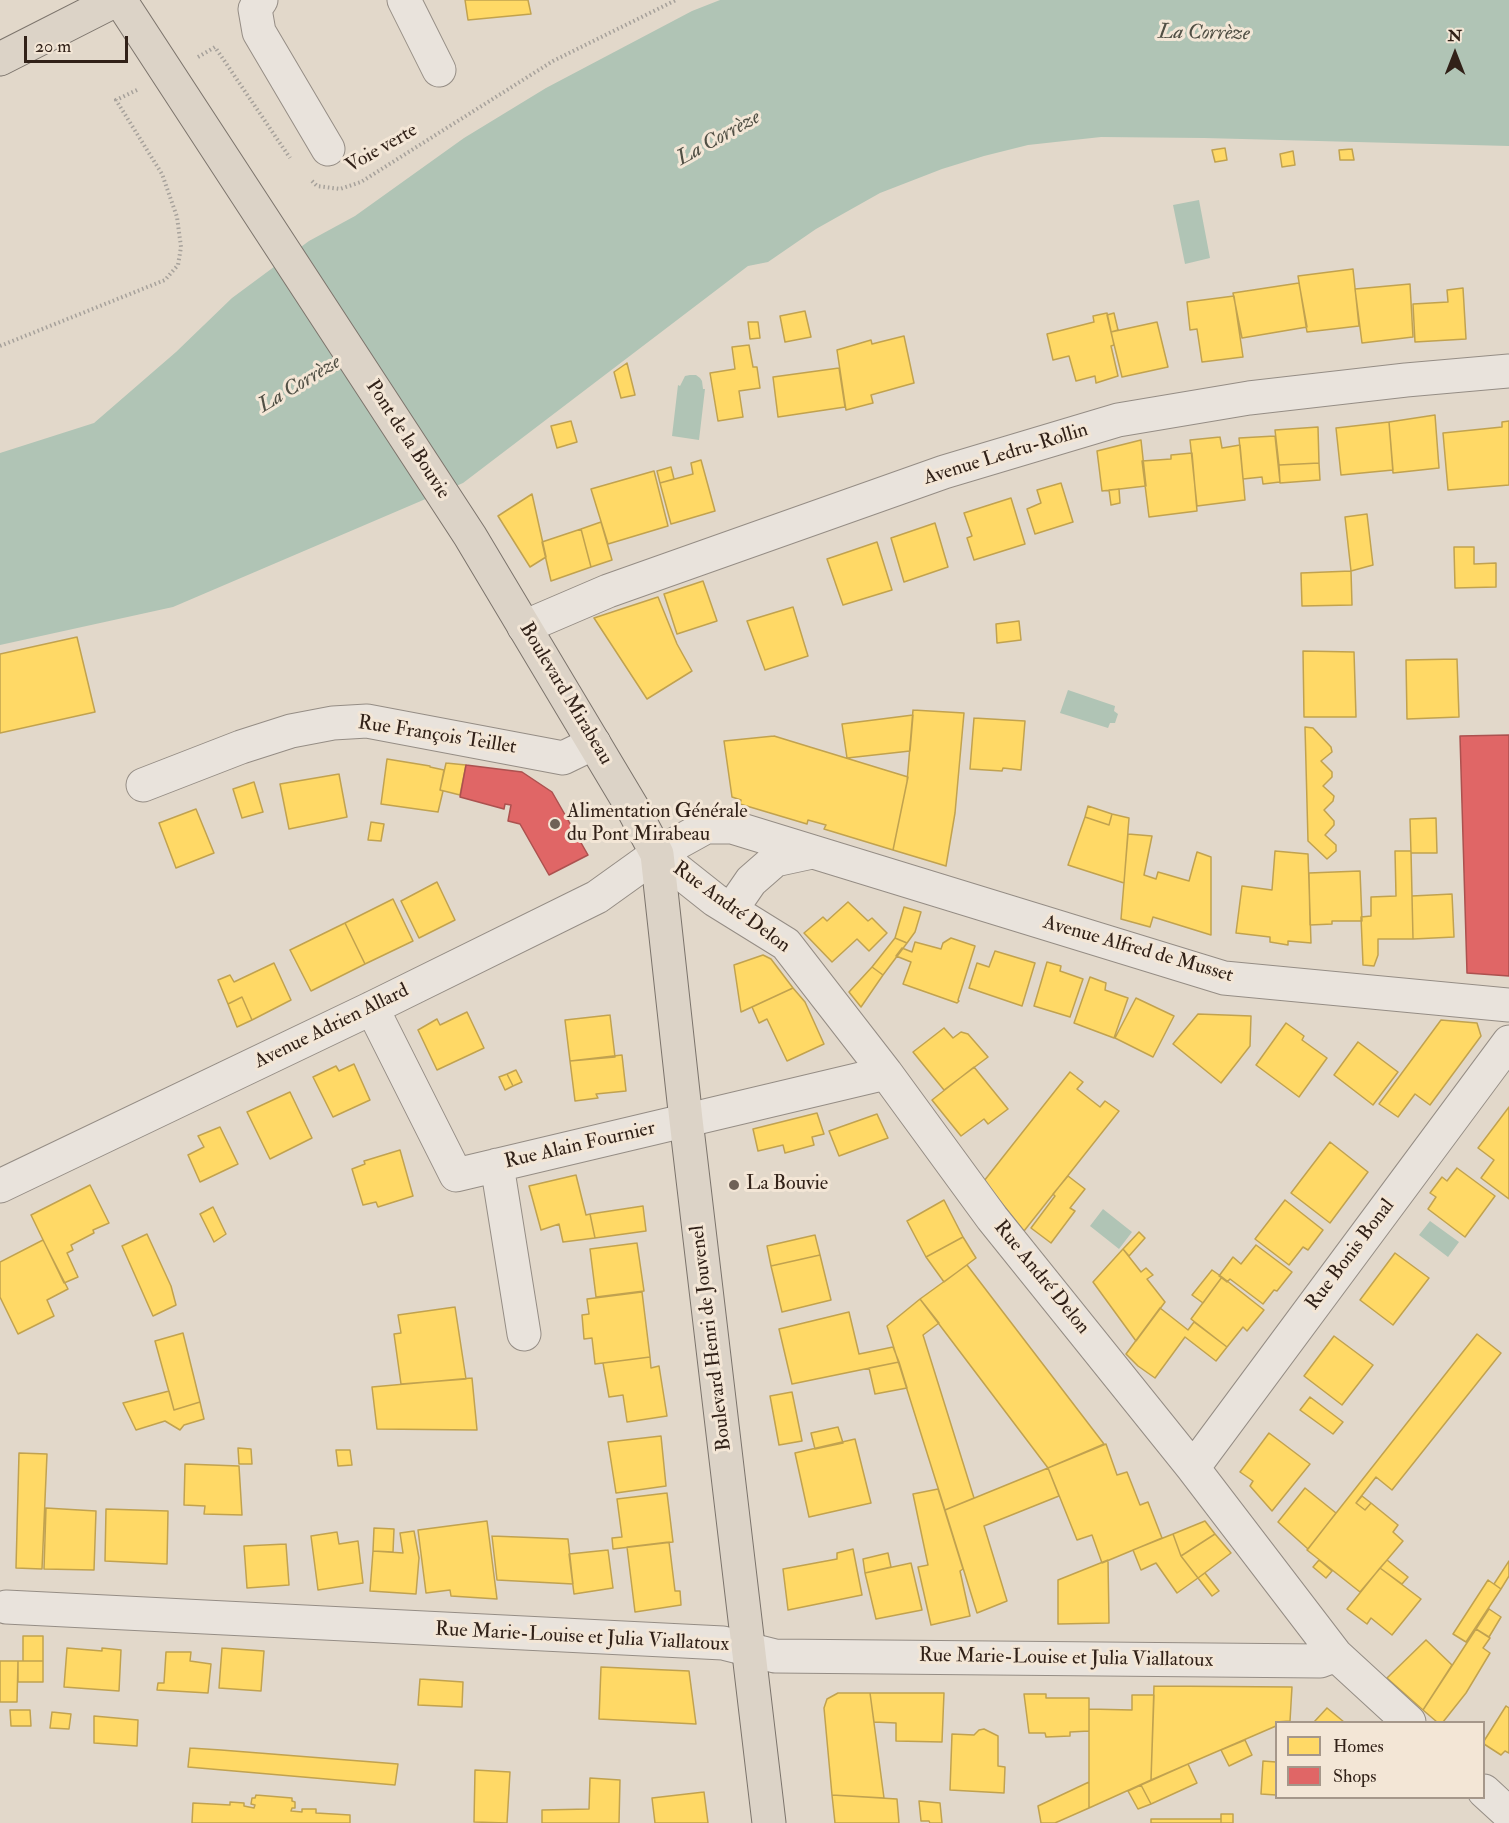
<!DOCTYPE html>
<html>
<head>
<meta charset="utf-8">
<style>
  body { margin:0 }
  #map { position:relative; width:1509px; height:1823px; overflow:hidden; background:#e2d8ca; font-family:"IM FELL Double Pica",serif }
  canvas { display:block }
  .legend { position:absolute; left:1275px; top:1721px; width:210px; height:78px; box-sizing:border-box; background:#f3e6d6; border:2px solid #a5978a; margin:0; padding:8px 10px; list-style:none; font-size:18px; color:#312118 }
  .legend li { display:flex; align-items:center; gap:12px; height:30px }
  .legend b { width:30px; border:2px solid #a5978a }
  .north { position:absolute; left:1425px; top:24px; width:60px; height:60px; -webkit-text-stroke:4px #f3e6d6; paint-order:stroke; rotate:0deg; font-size:16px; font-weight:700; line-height:24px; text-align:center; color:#312118 }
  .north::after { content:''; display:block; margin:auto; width:21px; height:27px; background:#312118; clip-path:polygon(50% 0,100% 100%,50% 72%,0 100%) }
  .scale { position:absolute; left:24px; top:36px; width:104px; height:27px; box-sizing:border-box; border:3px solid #312118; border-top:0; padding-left:8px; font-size:18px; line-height:21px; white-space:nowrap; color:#312118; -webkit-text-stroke:4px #f3e6d6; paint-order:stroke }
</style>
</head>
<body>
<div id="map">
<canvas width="1509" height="1823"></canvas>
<ul class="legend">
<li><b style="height:16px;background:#ffd966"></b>Homes</li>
<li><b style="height:16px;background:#e06666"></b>Shops</li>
</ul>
<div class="north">N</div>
<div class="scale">20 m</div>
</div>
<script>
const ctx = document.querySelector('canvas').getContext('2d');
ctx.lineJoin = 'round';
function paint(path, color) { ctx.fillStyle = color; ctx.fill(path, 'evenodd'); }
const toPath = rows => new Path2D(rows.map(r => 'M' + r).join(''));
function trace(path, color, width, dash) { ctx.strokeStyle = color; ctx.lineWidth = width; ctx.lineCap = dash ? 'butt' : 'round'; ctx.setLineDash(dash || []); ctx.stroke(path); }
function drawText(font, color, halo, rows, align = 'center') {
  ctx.font = font + ' "IM FELL Double Pica",serif'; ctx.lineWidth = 6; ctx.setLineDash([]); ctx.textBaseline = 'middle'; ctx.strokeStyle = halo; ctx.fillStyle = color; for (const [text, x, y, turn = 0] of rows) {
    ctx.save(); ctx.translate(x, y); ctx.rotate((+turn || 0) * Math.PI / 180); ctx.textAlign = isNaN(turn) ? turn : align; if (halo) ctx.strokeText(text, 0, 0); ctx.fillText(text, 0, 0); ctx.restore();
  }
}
const water = toPath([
  [720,0,1509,0,1509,146,1204,138,1101,137,1028,145,984,156,942,169,880,193,816,229,768,262,748,266,463,483,173,607,0,645,0,453,94,423,176,352,232,298,309,241,355,216,464,138,546,88,692,11],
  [1199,200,1210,258,1185,264,1173,205],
  [690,375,696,375,700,378,702,381,703,389,705,389,699,440,672,436,678,385,680,386,685,376],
  [1068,690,1115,706,1114,711,1118,714,1115,723,1110,723,1108,728,1060,713],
  [1103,1209,1132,1232,1119,1249,1090,1226],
  [1430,1221,1459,1242,1448,1257,1419,1235]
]);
const homes = toPath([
  [465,0,528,0,531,14,468,20,465,0],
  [1225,148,1227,160,1215,162,1212,150,1225,148],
  [1352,149,1354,160,1340,160,1339,150,1352,149],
  [1293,151,1295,165,1282,167,1280,154,1293,151],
  [1353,269,1359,326,1307,332,1298,276,1353,269],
  [1299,283,1307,327,1242,338,1233,293,1299,283],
  [1410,284,1413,337,1362,343,1355,289,1410,284],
  [1463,288,1466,339,1415,342,1413,304,1448,302,1447,290,1463,288],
  [1234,296,1243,357,1202,362,1197,329,1190,330,1187,302,1234,296],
  [805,311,811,337,785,342,780,316,805,311],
  [1107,313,1114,345,1111,346,1118,376,1096,383,1095,376,1076,381,1069,356,1053,360,1047,334,1094,322,1093,316,1107,313],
  [1114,313,1118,330,1111,332,1107,315,1114,313],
  [748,322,758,322,760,338,750,339,748,322],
  [1157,322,1168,367,1122,377,1111,332,1157,322],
  [904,336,914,383,871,395,873,403,846,410,837,350,871,340,872,344,904,336],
  [749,345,753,367,757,367,760,388,739,391,743,417,718,421,710,373,735,369,732,347,749,345],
  [627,363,635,395,621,398,614,372,627,363],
  [839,368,845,407,778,417,773,377,839,368],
  [1435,415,1439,468,1393,473,1389,422,1435,415],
  [571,421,577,442,557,448,551,426,571,421],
  [1509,421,1509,485,1448,490,1443,433,1502,427,1502,422,1509,421],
  [1389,422,1393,470,1341,475,1336,428,1389,422],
  [1318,427,1319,463,1279,465,1275,430,1318,427],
  [1275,436,1280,482,1263,484,1262,477,1243,479,1239,438,1275,436],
  [1220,437,1222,448,1240,445,1245,500,1197,506,1190,440,1220,437],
  [1141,440,1146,486,1102,491,1097,451,1141,440],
  [1192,453,1197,511,1149,517,1142,461,1171,459,1171,455,1192,453],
  [701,460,715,511,671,524,660,483,693,474,691,463,701,460],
  [1319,463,1320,480,1280,483,1279,465,1319,463],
  [671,467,674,479,660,483,657,471,671,467],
  [654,471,668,526,608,544,591,489,654,471],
  [1061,483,1073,522,1035,534,1027,509,1041,503,1037,490,1061,483],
  [1119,489,1120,503,1111,505,1109,490,1119,489],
  [532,494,546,557,530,567,498,516,532,494],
  [1011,498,1025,544,974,560,967,538,972,536,964,513,1011,498],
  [1367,514,1373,565,1351,571,1345,517,1367,514],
  [601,522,612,560,591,567,581,529,601,522],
  [935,523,948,567,904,582,891,538,935,523],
  [581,529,591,567,551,581,542,542,581,529],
  [877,542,892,590,843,605,827,559,877,542],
  [1454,547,1474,547,1474,564,1496,563,1496,587,1455,588,1454,547],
  [1351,571,1352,605,1302,606,1301,573,1351,571],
  [703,581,717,621,677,634,664,594,703,581],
  [658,597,677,644,692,671,647,699,594,618,658,597],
  [793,607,808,656,765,670,747,621,793,607],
  [1019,621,1021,640,997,643,996,624,1019,621],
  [77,637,95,712,0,733,0,654,77,637],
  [1303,651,1354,652,1356,717,1304,717,1303,651],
  [1457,659,1459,717,1407,719,1406,660,1457,659],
  [913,710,964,713,955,813,946,866,893,850,907,782,913,710],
  [913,715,910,751,847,758,842,724,913,715],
  [974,718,1025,721,1021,770,1003,768,1002,771,970,769,974,718],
  [1305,727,1313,728,1331,747,1332,752,1321,761,1332,772,1332,777,1323,786,1334,796,1333,801,1324,810,1334,821,1334,825,1325,835,1336,845,1336,851,1327,859,1308,841,1305,727],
  [774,736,908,777,893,850,824,829,826,825,808,820,807,824,740,804,741,800,732,797,724,741,774,736],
  [387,759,430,766,430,767,444,770,440,790,443,791,438,812,381,804,387,759],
  [446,763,466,765,460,795,440,790,446,763],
  [339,774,347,817,289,829,280,784,339,774],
  [254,782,263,812,242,818,233,789,254,782],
  [1088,806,1112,814,1109,825,1085,817,1088,806],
  [196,809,214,853,176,868,159,823,196,809],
  [1112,814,1129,818,1124,883,1068,865,1085,817,1109,825,1112,814],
  [1436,818,1437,853,1411,853,1410,819,1436,818],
  [371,822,384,824,381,841,368,840,371,822],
  [1128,834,1152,836,1144,875,1156,879,1158,872,1189,881,1197,852,1211,857,1211,935,1153,917,1150,927,1121,919,1128,834],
  [1275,851,1308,854,1311,943,1288,941,1288,945,1270,942,1270,937,1236,933,1242,886,1272,890,1275,851],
  [1395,851,1411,851,1413,939,1378,939,1378,955,1374,966,1363,965,1361,917,1371,916,1371,897,1396,896,1395,851],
  [1360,871,1362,921,1332,921,1332,924,1310,925,1309,873,1360,871],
  [437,882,455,920,419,938,401,901,437,882],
  [1452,894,1454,937,1413,939,1412,896,1452,894],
  [393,899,413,941,365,964,345,923,393,899],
  [848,902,868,921,872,918,887,933,869,951,857,939,832,962,804,933,823,917,827,921,848,902],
  [904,907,921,912,915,932,907,943,895,938,904,907],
  [345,923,365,964,311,991,290,950,345,923],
  [895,938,907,943,883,975,872,967,895,938],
  [951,938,975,946,958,1000,959,1001,957,1003,903,984,911,962,896,956,902,948,912,952,915,942,941,949,943,943,951,938],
  [995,951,1035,963,1022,1006,969,988,977,963,989,967,995,951],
  [763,955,771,959,793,988,741,1012,734,965,763,955],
  [1047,962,1061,966,1060,971,1083,979,1070,1017,1034,1006,1047,962],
  [274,963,291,1000,252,1020,242,997,228,1004,218,980,230,975,234,982,274,963],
  [872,967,883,975,861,1007,849,992,872,967],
  [1090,977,1106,983,1105,990,1128,998,1114,1038,1074,1023,1090,977],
  [793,988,805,1002,824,1044,787,1061,767,1019,759,1023,752,1007,793,988],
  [242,997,252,1020,237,1027,228,1004,242,997],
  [1136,998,1174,1016,1153,1057,1115,1038,1136,998],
  [467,1012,484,1048,437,1070,418,1030,437,1019,440,1025,467,1012],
  [1198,1014,1251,1016,1250,1046,1221,1083,1173,1044,1198,1014],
  [610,1015,615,1057,570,1061,565,1020,610,1015],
  [1441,1020,1477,1023,1481,1036,1430,1105,1415,1094,1398,1117,1379,1104,1441,1020],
  [1286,1023,1304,1036,1302,1040,1327,1058,1299,1097,1256,1065,1286,1023],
  [944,1028,953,1038,961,1032,968,1034,988,1057,944,1090,913,1052,944,1028],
  [1358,1042,1398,1072,1373,1105,1334,1075,1358,1042],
  [622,1055,626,1091,596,1094,598,1098,575,1101,570,1061,622,1055],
  [354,1064,370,1100,333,1117,313,1077,336,1066,339,1071,354,1064],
  [974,1067,1008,1109,988,1124,984,1119,961,1136,932,1100,974,1067],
  [516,1070,522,1082,513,1086,507,1074,516,1070],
  [1070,1072,1083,1082,1077,1089,1100,1107,1105,1101,1119,1111,1024,1231,984,1181,1070,1072],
  [507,1074,513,1086,505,1090,499,1077,507,1074],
  [290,1092,312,1138,270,1159,247,1112,290,1092],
  [1509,1107,1509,1199,1481,1178,1494,1160,1478,1148,1509,1107],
  [817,1113,824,1134,812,1137,814,1145,785,1153,783,1145,758,1151,753,1129,817,1113],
  [877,1114,888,1138,839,1156,829,1131,877,1114],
  [220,1127,238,1164,200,1182,188,1155,204,1147,198,1136,220,1127],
  [1330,1142,1368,1172,1330,1223,1291,1193,1330,1142],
  [400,1150,413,1196,378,1207,376,1202,363,1205,352,1169,365,1164,364,1161,400,1150],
  [1457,1168,1495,1196,1465,1237,1428,1209,1436,1197,1430,1193,1442,1177,1447,1181,1457,1168],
  [576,1175,586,1215,590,1214,595,1238,563,1242,559,1224,541,1230,529,1186,576,1175],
  [1068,1176,1085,1189,1070,1208,1075,1211,1051,1243,1031,1228,1055,1196,1053,1194,1068,1176],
  [90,1185,109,1223,93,1230,94,1233,71,1245,73,1250,67,1253,78,1277,64,1283,31,1215,90,1185],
  [944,1200,963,1237,926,1257,907,1221,944,1200],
  [1285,1200,1323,1230,1308,1250,1303,1247,1289,1265,1255,1239,1285,1200],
  [643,1206,646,1231,595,1238,590,1214,643,1206],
  [213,1207,226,1234,214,1242,200,1214,213,1207],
  [1139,1232,1145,1238,1129,1256,1123,1249,1139,1232],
  [147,1234,171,1286,176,1305,153,1316,122,1246,147,1234],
  [815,1235,820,1255,771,1266,767,1246,815,1235],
  [963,1237,976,1258,944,1282,926,1257,963,1237],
  [43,1240,68,1289,47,1300,54,1316,18,1334,0,1297,0,1262,43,1240],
  [637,1243,644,1291,596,1297,590,1249,637,1243],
  [1256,1245,1292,1272,1277,1291,1274,1290,1263,1304,1230,1279,1227,1282,1219,1276,1233,1257,1241,1264,1256,1245],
  [1123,1249,1141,1272,1146,1268,1153,1275,1147,1279,1165,1302,1136,1341,1093,1282,1123,1249],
  [1395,1253,1429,1278,1393,1325,1360,1300,1395,1253],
  [820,1255,831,1300,782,1312,771,1266,820,1255],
  [967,1265,1104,1444,1048,1468,920,1299,967,1265],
  [1212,1270,1222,1277,1203,1303,1192,1295,1212,1270],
  [1222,1277,1264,1310,1247,1331,1243,1327,1227,1347,1191,1319,1222,1277],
  [642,1292,650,1357,595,1364,592,1338,584,1339,582,1315,589,1314,587,1299,642,1292],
  [920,1299,939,1323,923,1335,974,1498,945,1510,887,1326,920,1299],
  [455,1307,466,1379,401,1384,394,1334,401,1333,398,1315,455,1307],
  [1160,1308,1188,1330,1194,1322,1227,1347,1216,1361,1185,1337,1155,1378,1138,1366,1126,1354,1160,1308],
  [849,1312,859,1354,893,1347,899,1362,792,1384,779,1329,849,1312],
  [183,1333,200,1402,174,1410,155,1341,183,1333],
  [1477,1334,1501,1353,1392,1490,1376,1477,1356,1503,1365,1510,1371,1503,1398,1525,1393,1532,1403,1541,1360,1592,1307,1550,1477,1334],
  [1334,1336,1373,1365,1342,1405,1304,1376,1334,1336],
  [650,1357,651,1368,659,1366,667,1416,627,1422,623,1395,609,1397,603,1363,650,1357],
  [899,1362,907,1388,875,1394,869,1368,899,1362],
  [472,1378,477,1430,377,1429,372,1387,472,1378],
  [169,1391,174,1410,200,1402,204,1419,184,1425,180,1430,165,1421,136,1430,123,1403,169,1391],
  [792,1392,802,1441,779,1445,770,1396,792,1392],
  [1310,1397,1343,1422,1333,1434,1300,1410,1310,1397],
  [838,1427,843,1443,815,1449,811,1433,838,1427],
  [1269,1433,1310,1464,1272,1511,1250,1486,1253,1481,1240,1472,1269,1433],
  [661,1436,666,1486,616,1493,608,1442,661,1436],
  [855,1439,871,1503,809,1517,795,1453,855,1439],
  [1106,1444,1117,1475,1127,1472,1140,1505,1148,1502,1162,1538,1102,1563,1092,1535,1077,1540,1048,1468,1106,1444],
  [238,1448,251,1449,252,1464,239,1464,238,1448],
  [336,1450,350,1450,352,1465,338,1466,336,1450],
  [19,1453,47,1454,42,1569,16,1568,19,1453],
  [185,1464,239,1466,242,1515,204,1514,205,1506,184,1505,185,1464],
  [1048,1468,1059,1496,984,1526,1007,1601,977,1613,945,1510,1048,1468],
  [1305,1488,1336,1513,1308,1549,1278,1522,1305,1488],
  [938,1489,963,1569,960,1571,970,1616,931,1625,918,1567,928,1565,913,1494,938,1489],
  [667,1493,673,1542,613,1549,612,1538,622,1537,617,1499,667,1493],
  [1362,1496,1371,1503,1365,1510,1356,1503,1362,1496],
  [46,1508,96,1511,94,1570,44,1569,46,1508],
  [106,1509,168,1511,167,1564,105,1561,106,1509],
  [487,1521,497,1599,451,1596,450,1590,426,1593,418,1530,487,1521],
  [1205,1521,1215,1534,1181,1556,1173,1534,1205,1521],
  [374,1528,394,1529,393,1552,373,1551,374,1528],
  [414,1531,419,1558,416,1594,370,1591,373,1551,403,1553,400,1533,414,1531],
  [337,1532,339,1544,358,1541,363,1583,318,1590,311,1536,337,1532],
  [1173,1534,1181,1556,1198,1578,1177,1593,1156,1563,1141,1570,1133,1550,1173,1534],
  [1215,1534,1231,1553,1198,1578,1181,1556,1215,1534],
  [492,1536,568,1539,573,1584,497,1580,492,1536],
  [669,1542,675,1591,680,1591,681,1605,635,1612,627,1547,669,1542],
  [286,1544,289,1585,247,1588,244,1546,286,1544],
  [853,1549,862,1595,788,1610,783,1569,837,1559,837,1553,853,1549],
  [608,1550,613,1588,574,1594,569,1554,608,1550],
  [888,1553,891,1567,865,1573,863,1559,888,1553],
  [1108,1560,1109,1623,1058,1624,1058,1580,1108,1560],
  [1319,1560,1332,1571,1326,1578,1313,1567,1319,1560],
  [1387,1560,1408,1577,1402,1584,1380,1568,1387,1560],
  [1509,1561,1509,1576,1501,1589,1494,1584,1509,1561],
  [911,1563,922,1610,876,1619,865,1573,911,1563],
  [1380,1568,1421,1599,1392,1635,1371,1618,1367,1624,1347,1609,1380,1568],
  [1205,1573,1219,1591,1212,1596,1198,1578,1205,1573],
  [1488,1580,1501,1589,1466,1642,1453,1634,1488,1580],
  [1489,1609,1501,1617,1489,1637,1476,1629,1489,1609],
  [1476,1629,1490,1638,1483,1648,1490,1653,1466,1693,1443,1722,1437,1722,1423,1710,1476,1629],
  [23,1636,43,1636,43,1661,23,1661,23,1636],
  [1426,1640,1452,1665,1423,1710,1387,1678,1426,1640],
  [67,1648,102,1651,102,1648,121,1650,119,1691,64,1687,67,1648],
  [222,1648,264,1651,261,1691,219,1688,222,1648],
  [166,1652,191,1652,190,1661,211,1664,208,1693,157,1690,158,1683,164,1683,166,1652],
  [0,1661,18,1661,17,1702,0,1702,0,1661],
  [18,1661,43,1661,43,1682,18,1682,18,1661],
  [601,1667,689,1671,696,1724,599,1719,601,1667],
  [420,1679,463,1682,462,1707,418,1705,420,1679],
  [1154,1686,1292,1687,1290,1721,1276,1722,1276,1726,1151,1780,1154,1686],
  [838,1693,870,1693,884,1798,832,1795,824,1708,827,1699,838,1693],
  [870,1693,944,1693,942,1742,896,1741,896,1723,874,1722,870,1693],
  [1024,1694,1046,1694,1046,1698,1089,1698,1089,1731,1070,1732,1070,1736,1046,1737,1045,1733,1029,1733,1024,1694],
  [1132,1695,1154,1695,1151,1780,1089,1808,1089,1709,1132,1710,1132,1695],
  [1506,1706,1509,1708,1509,1753,1505,1751,1501,1755,1484,1744,1484,1741,1506,1706],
  [1327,1708,1344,1722,1314,1722,1327,1708],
  [10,1710,30,1710,31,1726,11,1726,10,1710],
  [52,1712,71,1714,69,1729,50,1728,52,1712],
  [94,1716,138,1720,137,1746,94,1743,94,1716],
  [984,1729,998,1736,998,1766,1005,1767,1004,1793,950,1790,952,1734,974,1735,979,1730,984,1729],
  [1245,1740,1252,1755,1229,1766,1221,1750,1245,1740],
  [190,1748,221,1750,398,1764,395,1785,188,1767,190,1748],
  [1263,1761,1276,1762,1276,1795,1261,1794,1263,1761],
  [1188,1764,1197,1783,1151,1804,1141,1785,1188,1764],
  [475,1770,510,1772,507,1823,474,1822,475,1770],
  [590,1778,620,1780,619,1823,542,1823,542,1810,589,1809,590,1778],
  [1089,1782,1089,1808,1055,1823,1041,1823,1038,1806,1089,1782],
  [1141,1785,1151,1804,1138,1809,1128,1791,1141,1785],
  [704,1792,708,1823,655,1823,652,1798,704,1792],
  [256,1795,292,1798,292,1801,295,1802,295,1808,292,1808,291,1811,302,1812,302,1809,316,1809,316,1813,350,1815,350,1823,192,1823,193,1803,230,1805,230,1802,244,1803,244,1806,254,1808,255,1805,251,1804,252,1798,255,1798,256,1795],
  [832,1795,897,1799,899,1823,835,1823,832,1795],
  [919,1801,940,1803,942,1823,930,1823,929,1821,921,1821,919,1801],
  [1221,1814,1233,1814,1233,1823,1221,1823,1221,1814],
  [1151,1819,1221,1819,1221,1823,1151,1823,1151,1819]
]);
const shops = toPath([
  [1509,735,1509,976,1467,973,1460,736,1509,735],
  [466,765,522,772,552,792,588,855,549,875,520,824,508,821,511,805,505,804,504,809,460,797,466,765]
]);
const path = toPath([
  [198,57,215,47,290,158],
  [312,181,317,186,340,189,361,182,553,61,676,0],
  [0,346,165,280,178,265,181,247,177,217,162,174,116,100,139,89]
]);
const minor = toPath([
  [261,0,255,9,259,32,328,149],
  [404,0,439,70],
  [524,627,608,591,944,472,1118,420,1249,398,1406,380,1509,371],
  [143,785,241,747,291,731,333,723,367,721,563,758,594,743],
  [657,854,715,900,786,944,886,1073,992,1218,1193,1468,1336,1655,1409,1722],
  [731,910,751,881,775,860,812,852],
  [372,1008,456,1175,886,1073],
  [497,1165,524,1334],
  [0,1186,372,1008,597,897,657,854,706,827,732,827,1224,978,1509,1005],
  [1193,1468,1509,1042],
  [6,1607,723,1643,775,1656,1320,1661,1336,1655],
  [1484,1791,1509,1814]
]);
const major = toPath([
  [120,0,470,536,632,807,657,854,686,1120,769,1823],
  [0,59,116,0]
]);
const markers = [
  [555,824,6,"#6f6156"],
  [734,1185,6,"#6f6156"]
];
const streetNames = [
  ["Voie verte",382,149,-30],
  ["Pont de la Bouvie",407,440,57],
  ["Avenue Ledru-Rollin",1006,455,-17],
  ["Boulevard Mirabeau",565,694,59],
  ["Rue François Teillet",437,736,9],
  ["Rue André Delon",731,908,36],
  ["Avenue Alfred de Musset",1138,950,16],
  ["Avenue Adrien Allard",332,1027,-26],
  ["Rue Alain Fournier",580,1146,-13],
  ["Rue Bonis Bonal",1351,1255,-53],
  ["Rue André Delon",1041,1278,51],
  ["Boulevard Henri de Jouvenel",712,1338,-97],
  ["Rue Marie-Louise et Julia Viallatoux",582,1638,3],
  ["Rue Marie-Louise et Julia Viallatoux",1066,1659,1]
];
const poiNames = [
  ["Alimentation Générale",567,813],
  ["du Pont Mirabeau",567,836],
  ["La Bouvie",746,1185]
];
const waterNames = [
  ["La Corrèze",1204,34,1],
  ["La Corrèze",719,139,-29],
  ["La Corrèze",300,385,-31]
];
paint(water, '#b0c4b5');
paint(homes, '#ffd966');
trace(homes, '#c1a24f', 1.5);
paint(shops, '#e06666');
trace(shops, '#ac514f', 1.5);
trace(minor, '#958d85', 35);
trace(major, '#7c746c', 35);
trace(path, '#a6a19b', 4, [1.5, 3]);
trace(minor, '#e9e3dc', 33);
trace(major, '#dcd3c7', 33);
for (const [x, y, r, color] of markers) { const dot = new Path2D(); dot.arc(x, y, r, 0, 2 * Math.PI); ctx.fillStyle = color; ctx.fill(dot); trace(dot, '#f3e6d6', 2); }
drawText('20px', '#312118', '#f3e6d6', streetNames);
drawText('20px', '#312118', '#f3e6d6', poiNames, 'left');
drawText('italic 21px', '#504f44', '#f3e6d6', waterNames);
</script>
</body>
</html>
